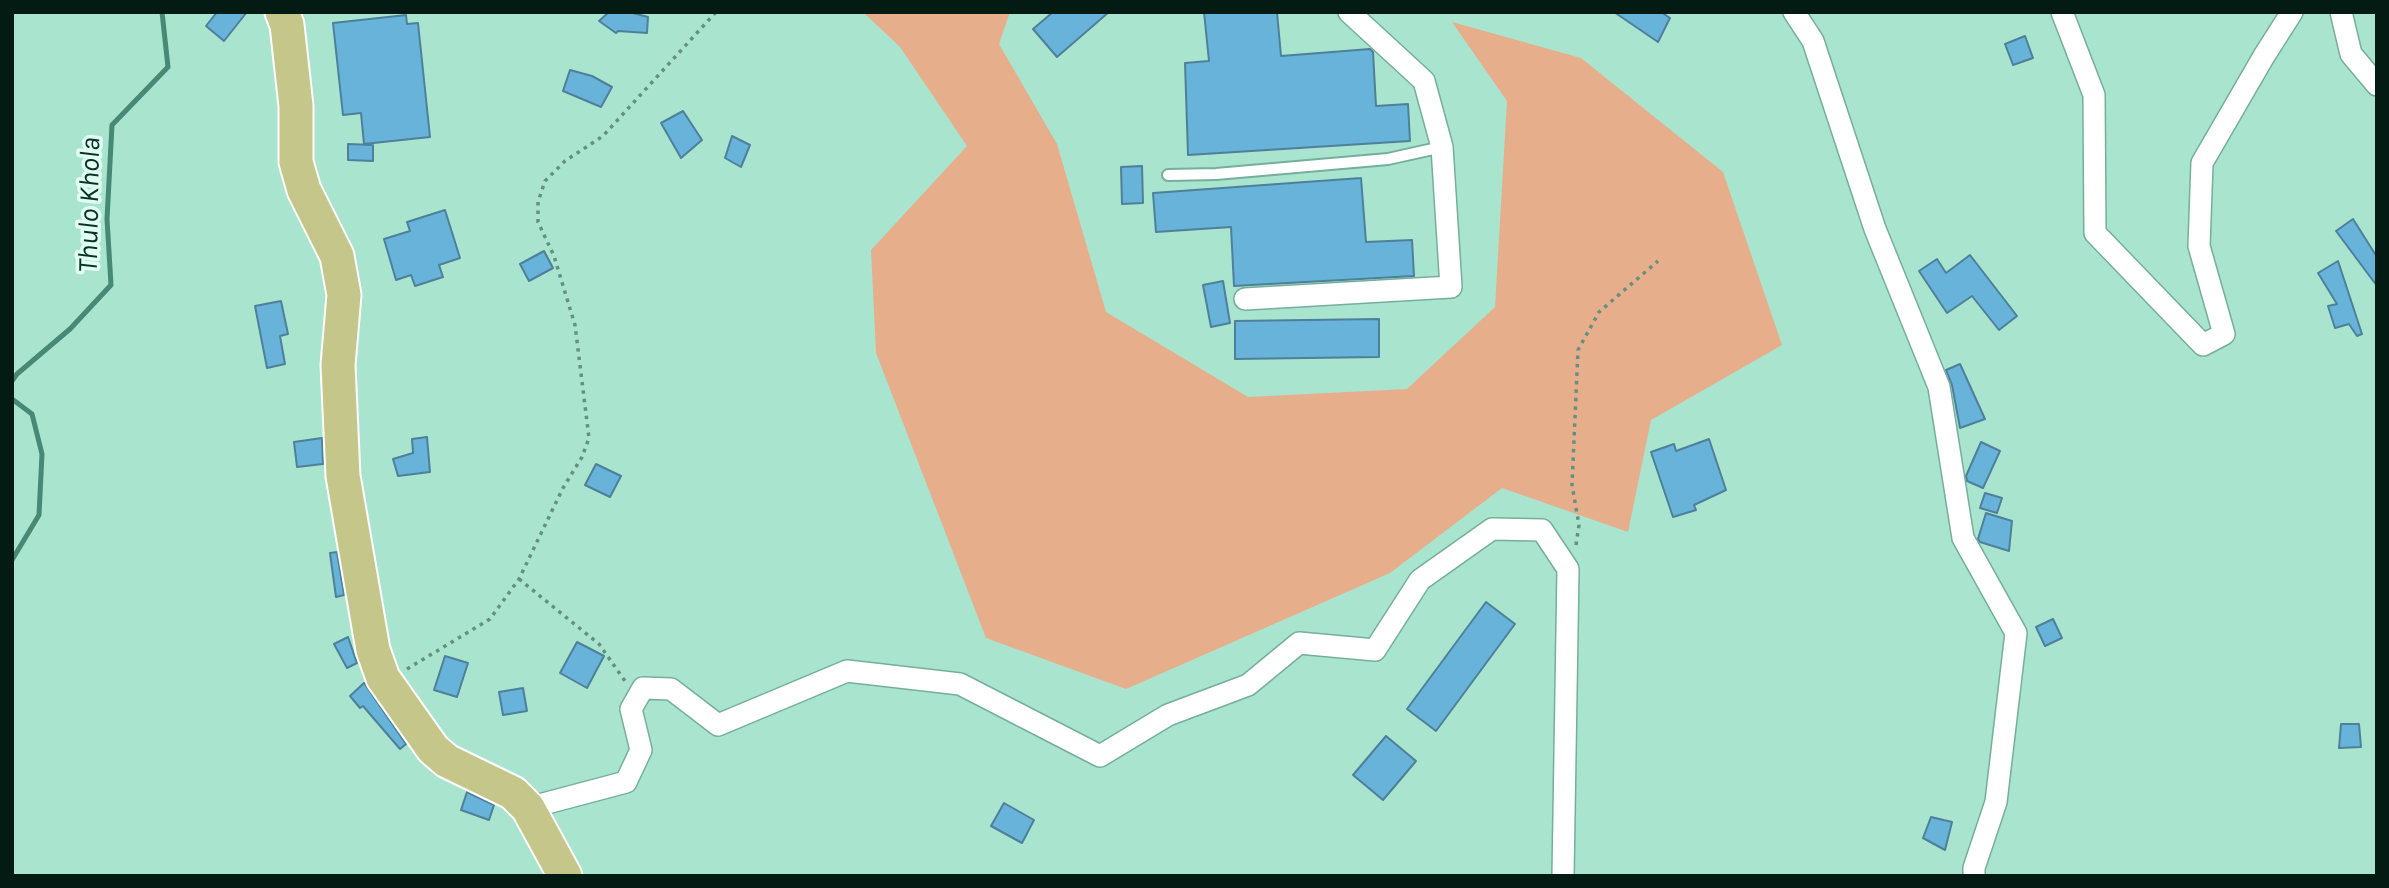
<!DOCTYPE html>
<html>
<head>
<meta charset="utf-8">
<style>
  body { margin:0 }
  #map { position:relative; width:2389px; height:888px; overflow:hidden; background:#a9e4cf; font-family:Karla,sans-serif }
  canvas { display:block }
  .frame { position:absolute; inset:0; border:14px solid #041b14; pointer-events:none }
</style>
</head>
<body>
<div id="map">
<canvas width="2389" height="888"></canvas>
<div class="frame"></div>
</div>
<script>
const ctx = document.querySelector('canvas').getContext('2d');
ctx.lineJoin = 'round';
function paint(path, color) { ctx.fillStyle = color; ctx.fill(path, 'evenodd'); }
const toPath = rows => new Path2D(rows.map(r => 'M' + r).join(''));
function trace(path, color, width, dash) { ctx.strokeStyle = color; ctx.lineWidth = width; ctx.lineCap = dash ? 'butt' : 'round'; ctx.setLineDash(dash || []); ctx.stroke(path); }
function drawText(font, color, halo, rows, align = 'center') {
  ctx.font = font + ' Karla,sans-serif'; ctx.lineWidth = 7; ctx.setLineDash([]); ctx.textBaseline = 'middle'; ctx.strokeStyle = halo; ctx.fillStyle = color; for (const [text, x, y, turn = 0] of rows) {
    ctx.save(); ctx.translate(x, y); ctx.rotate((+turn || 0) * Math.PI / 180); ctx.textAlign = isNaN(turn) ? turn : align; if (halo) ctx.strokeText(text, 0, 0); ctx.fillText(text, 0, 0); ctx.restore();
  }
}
const green = toPath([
  [863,12,1010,12,999,44,1057,144,1106,312,1248,397,1407,389,1495,307,1507,101,1452,22,1581,58,1723,172,1782,345,1651,420,1628,532,1502,488,1390,573,1126,689,986,638,876,353,871,250,967,146,900,47]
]);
const stream = toPath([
  [12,381,17,374,70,329,111,285,107,219,112,125,168,67,162,12],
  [12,399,32,414,42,454,39,515,12,560]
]);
const building = toPath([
  [217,12,247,12,224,41,206,26,217,12],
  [609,12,629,12,648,17,647,33,618,31,616,33,599,21,609,12],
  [1053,12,1109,12,1057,57,1033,29,1053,12],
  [1204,12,1277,12,1281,56,1370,49,1373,52,1376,106,1408,104,1410,141,1188,155,1185,63,1209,61,1204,12],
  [1614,12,1661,12,1670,18,1658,42,1614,12],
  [406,15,407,24,418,23,430,137,364,144,361,113,343,115,333,23,406,15],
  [2025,36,2033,58,2013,65,2005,44,2025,36],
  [570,70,592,76,612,87,601,107,563,91,570,70],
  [683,111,702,140,681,158,661,123,683,111],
  [732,136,750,145,741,167,725,158,732,136],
  [348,144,373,145,373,161,348,160,348,144],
  [1142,166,1143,203,1122,204,1121,167,1142,166],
  [1361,178,1366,242,1412,240,1414,276,1234,286,1231,227,1156,232,1153,193,1361,178],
  [445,210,460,258,439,265,443,277,415,286,411,275,396,280,384,239,410,231,407,222,445,210],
  [2353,219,2377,257,2377,286,2336,231,2353,219],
  [544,251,553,268,529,281,520,264,544,251],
  [1970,255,2017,316,1999,330,1972,296,1947,313,1919,271,1937,259,1946,273,1970,255],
  [2338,261,2362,334,2357,336,2349,324,2335,328,2328,306,2337,304,2318,273,2338,261],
  [1223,281,1230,323,1211,327,1203,285,1223,281],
  [281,301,288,334,280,336,285,364,267,368,255,306,281,301],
  [1379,319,1379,357,1235,359,1235,321,1379,319],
  [1960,364,1985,419,1960,428,1952,385,1946,370,1960,364],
  [427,437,430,472,398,476,393,459,413,453,412,439,427,437],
  [322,438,323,464,297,467,294,442,322,438],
  [1709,439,1726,490,1694,505,1696,510,1673,517,1651,452,1674,444,1676,451,1709,439],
  [1981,442,2000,451,1983,488,1967,481,1966,476,1981,442],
  [596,464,621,476,610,497,585,485,596,464],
  [1985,493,2002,498,1997,513,1980,508,1985,493],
  [1986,513,2012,521,2009,551,1980,542,1978,539,1986,513],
  [337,552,344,595,336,597,330,553,337,552],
  [1486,602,1515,624,1436,731,1407,709,1486,602],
  [2053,619,2062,638,2045,646,2036,627,2053,619],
  [348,637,357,663,347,668,334,644,348,637],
  [577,642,604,656,587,688,560,673,577,642],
  [445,656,468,663,457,697,434,690,445,656],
  [364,683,406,744,400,749,363,706,360,708,350,696,364,683],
  [523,688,527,711,503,715,499,692,523,688],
  [2341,724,2359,724,2361,747,2339,748,2341,724],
  [1386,736,1416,761,1383,800,1353,775,1386,736],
  [467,792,494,805,489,820,461,810,467,792],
  [1004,803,1034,820,1022,843,991,826,1004,803],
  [1931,817,1952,822,1945,850,1923,838,1931,817]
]);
const path = toPath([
  [1576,545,1579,525,1572,485,1578,350,1599,312,1658,261],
  [519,579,599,644,625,681],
  [407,669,490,619,519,579,563,488,582,457,589,438,575,325,554,256,538,222,538,202,545,181,565,161,603,136,716,12]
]);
const service = toPath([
  [1168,175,1216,174,1388,159,1442,147]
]);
const minor = toPath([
  [1794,12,1813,41,1875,229,1939,387,1963,538,2016,633,1996,802,1974,868,1974,876],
  [2062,12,2094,95,2095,233,2203,345,2224,334,2199,246,2202,163,2264,56,2292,12],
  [2341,12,2351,54,2377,85],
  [1245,299,1451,287,1442,147,1424,81,1349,12],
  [528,808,626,782,641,750,631,709,643,688,671,689,718,725,847,671,960,684,1100,756,1168,715,1248,685,1299,643,1375,650,1420,580,1492,529,1542,530,1568,569,1563,876]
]);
const primary = toPath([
  [282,12,287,25,296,106,296,162,304,190,337,256,344,295,338,365,343,476,373,650,383,678,433,749,447,761,513,793,528,808,565,876]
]);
const waterNames = [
  ["Thulo Khola",90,205,-89]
];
paint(green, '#e7ae8c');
trace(stream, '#468974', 5);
paint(building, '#67b3d9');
trace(building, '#4e8099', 2);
trace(service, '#75af9b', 14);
trace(minor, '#75af9b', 24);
trace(primary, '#fff', 37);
trace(path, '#649081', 3.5, [3.5, 5]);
trace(service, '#fff', 10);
trace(minor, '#fff', 21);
trace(primary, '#c5c78a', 33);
drawText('italic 28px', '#093227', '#e1fef3', waterNames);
</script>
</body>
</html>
